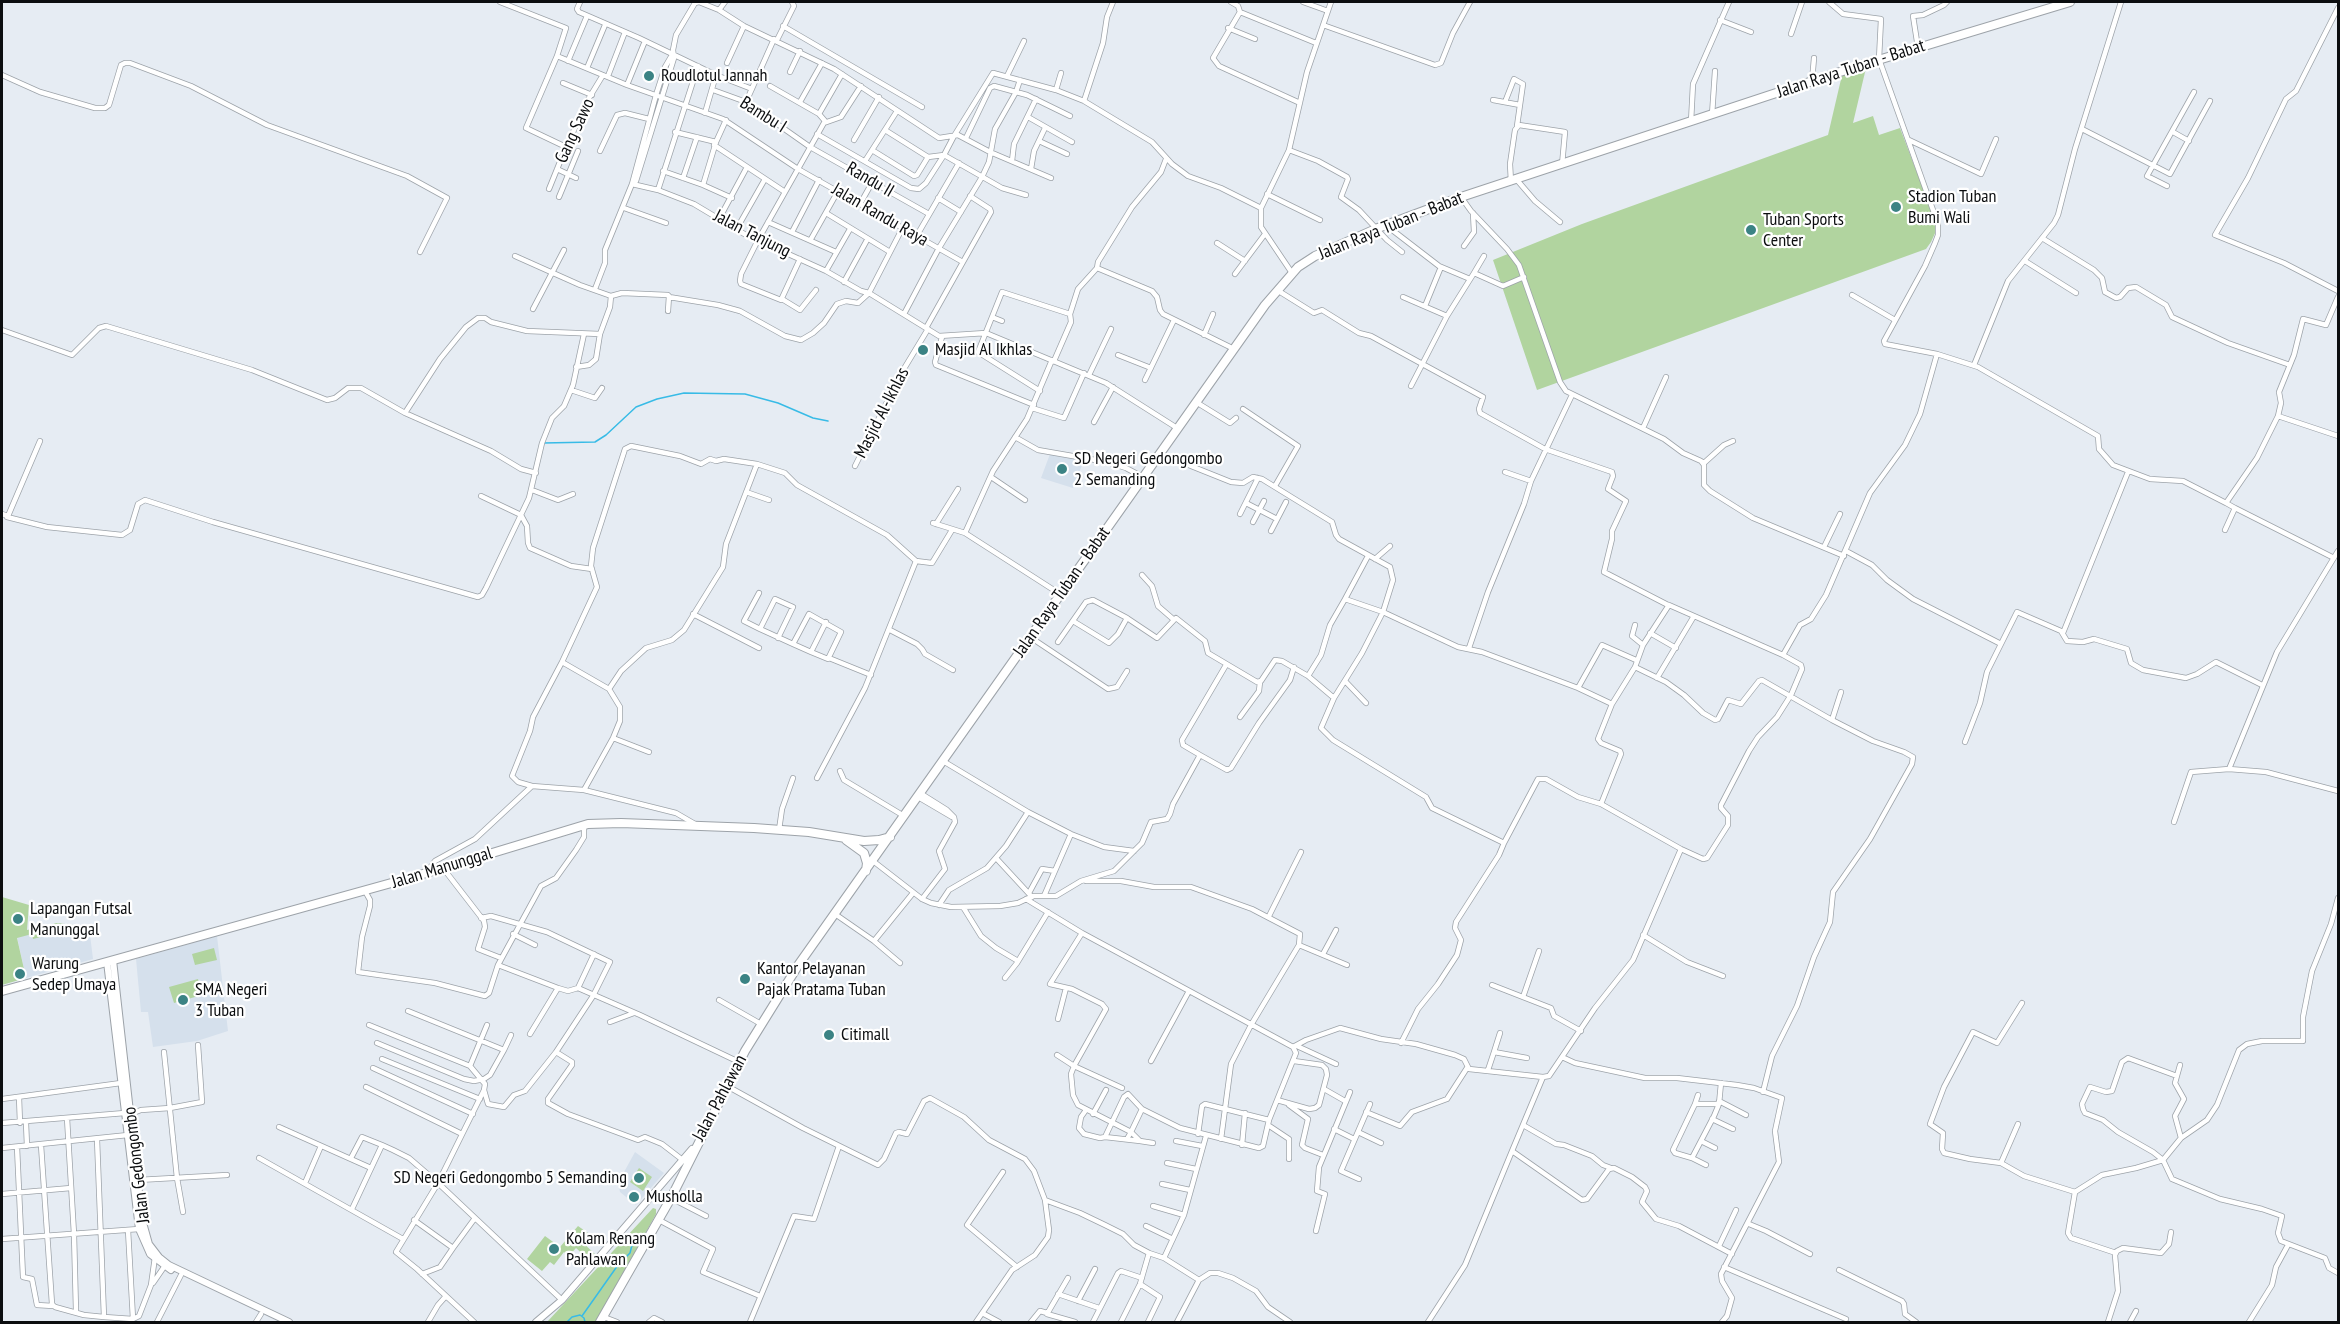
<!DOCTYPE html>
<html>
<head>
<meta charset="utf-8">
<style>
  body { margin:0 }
  #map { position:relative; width:2340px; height:1324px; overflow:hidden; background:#e6ecf3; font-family:"PT Sans Narrow",sans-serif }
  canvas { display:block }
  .frame { position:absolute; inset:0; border:3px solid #0b0d0f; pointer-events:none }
</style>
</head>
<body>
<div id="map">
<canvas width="2340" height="1324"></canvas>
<div class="frame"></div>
</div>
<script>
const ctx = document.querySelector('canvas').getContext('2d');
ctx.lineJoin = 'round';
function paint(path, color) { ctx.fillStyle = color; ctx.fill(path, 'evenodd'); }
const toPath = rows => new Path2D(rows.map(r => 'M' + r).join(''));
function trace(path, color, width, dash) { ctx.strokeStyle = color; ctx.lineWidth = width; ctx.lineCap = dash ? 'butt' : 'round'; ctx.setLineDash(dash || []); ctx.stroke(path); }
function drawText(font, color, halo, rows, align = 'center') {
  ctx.font = font + ' "PT Sans Narrow",sans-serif'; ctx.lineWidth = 4.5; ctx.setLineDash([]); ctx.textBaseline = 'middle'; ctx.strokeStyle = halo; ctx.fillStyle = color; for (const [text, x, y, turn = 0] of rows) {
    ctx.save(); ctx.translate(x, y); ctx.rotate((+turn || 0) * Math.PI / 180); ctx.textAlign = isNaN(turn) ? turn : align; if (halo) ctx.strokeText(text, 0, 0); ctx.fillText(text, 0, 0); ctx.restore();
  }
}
const built = toPath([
  [1050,454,1084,460,1073,488,1041,478],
  [57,923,89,927,93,959,26,978,17,937],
  [217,936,228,1031,197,1041,153,1047,148,1012,141,1012,136,959],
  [635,1152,664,1173,636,1205,620,1192,618,1183]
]);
const green = toPath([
  [1866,68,1853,123,1873,116,1879,135,1900,128,1936,223,1936,231,1931,242,1926,249,1537,390,1493,260,1582,224,1828,135,1842,75],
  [2,897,29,905,27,930,57,923,89,927,90,932,58,932,57,929,49,932,49,935,33,939,32,934,17,938,26,978,2,985],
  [214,948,217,960,195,965,192,954],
  [198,979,202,995,174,1003,169,987],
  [639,1168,652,1177,643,1191,630,1182],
  [653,1208,656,1209,656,1214,596,1322,547,1322],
  [578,1226,588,1233,581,1241,596,1255,590,1261,576,1248,569,1256,564,1252,554,1265,550,1262,542,1271,527,1259,545,1236,560,1247]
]);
const stream = toPath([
  [543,443,595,442,606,435,636,407,657,399,684,393,745,394,778,403,813,418,828,421],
  [582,1316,618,1265,630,1253,633,1241],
  [567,1322,572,1317,580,1315,584,1318,585,1322]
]);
const street = toPath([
  [500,2,566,28,557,56,627,85,723,119,798,169,961,261],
  [580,2,577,9,579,12,639,38,716,75,752,89],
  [1113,2,1107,17,1103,43,1084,101,1152,142,1172,164,1188,176,1221,188,1261,208],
  [1231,2,1238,6,1240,12],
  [1303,2,1328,11],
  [1829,2,1843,14,1881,19,1879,59,1938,224,1938,235,1935,243,1925,266,1884,341,1885,344,1937,354,1978,367,2098,436,2099,449,2113,465,2150,479,2183,481,2226,503],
  [2338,8,2296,91,2286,99,2248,178,2215,235,2284,263,2338,291],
  [719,10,725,2],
  [1720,20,1751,32],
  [1323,25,1435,65,1441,63,1453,33,1470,2],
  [783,26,922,107],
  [1228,28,1255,39],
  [1791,34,1802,2],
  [777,40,794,6,792,2],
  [1918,48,1913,16,1923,15,1944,5,1947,2],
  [557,56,526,128,566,147],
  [568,61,587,16],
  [727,63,744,26],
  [587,68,605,25],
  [790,72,800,51],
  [2,75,40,92,95,108,105,108,109,105,121,65,125,63,130,63,191,86,267,125,407,176,447,198,420,252],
  [608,76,625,32],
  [1007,76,1024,41],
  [1812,81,1814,58],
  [563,83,592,95],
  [627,85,645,41],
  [770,86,819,114,825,121,758,240,741,274,740,281,741,284,781,300,800,259],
  [713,90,746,102,810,147,929,214],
  [1056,90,1084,101],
  [1493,100,1520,105],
  [746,102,774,39],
  [800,102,822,63],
  [1505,102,1514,79,1523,84,1517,126],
  [1300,103,1219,66,1213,58,1240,12,1316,43],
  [705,113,716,75],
  [819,114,842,74],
  [1712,115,1715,71],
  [1028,117,1072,142],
  [1691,122,1693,84,1729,2],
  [824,123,841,117,861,86],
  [2082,129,2170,174,2210,101],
  [885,130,928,157,944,155,1002,188,1026,195],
  [675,132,716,142],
  [2173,132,2189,141],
  [817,134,911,188,919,189,926,183,944,155,954,136,993,73,1056,90,1061,73],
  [966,138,990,88,994,86,1027,95,1070,116],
  [854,140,879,97],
  [1909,140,1981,174,1996,139],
  [1039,141,1067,154],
  [714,145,785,192],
  [872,150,914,176,917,175,928,157],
  [1289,150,1318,161,1347,177,1348,179,1341,197,1359,210,1387,240,1402,252],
  [600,151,617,115,625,113,649,119],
  [1166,159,1161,172,1132,207,1098,262,1097,268,1152,291,1157,297,1160,310,1163,314,1234,349],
  [865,161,897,111],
  [1012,161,1014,144,1036,99],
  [557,169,576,178],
  [1031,169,1034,151,1045,128],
  [663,171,703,185,732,198],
  [683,178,697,137],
  [1517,180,1535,201,1560,222],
  [1511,182,1510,164,1515,130,1519,125,1565,132,1562,165],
  [632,184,658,190,694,204,746,235,826,271,861,291,869,293,939,336,986,333,1106,383,1177,428],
  [632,184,636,181,674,58,673,50,676,35,695,3,699,2,719,10,744,26,834,69,939,138,958,135,990,152,1051,178],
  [703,185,716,142,726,120],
  [2167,186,2147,176,2194,92],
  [549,189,566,147,589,98,603,75],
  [658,190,698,66],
  [1267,194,1320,220],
  [559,197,578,151],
  [1461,197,1471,211,1507,249,1519,265,1560,382,1566,391,1664,439,1683,453,1701,461,1704,465,1704,485,1710,491,1753,518,1844,556],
  [938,198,961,212],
  [860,204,873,181],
  [624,208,666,223],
  [826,213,890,252],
  [719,219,747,167],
  [768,222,836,252],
  [1387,226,1439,266,1470,279],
  [736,230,765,179],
  [792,232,819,180],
  [916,237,959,163],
  [2042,238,2094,270,2102,278,2105,292,2116,298,2120,297,2128,288,2136,287,2166,305,2172,317,2228,343,2290,365],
  [811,239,838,191],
  [1217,243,1245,261],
  [1464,246,1474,232,1473,213],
  [2025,261,2076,293],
  [826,271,850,229],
  [1292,273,1261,227,1261,208,1289,150,1307,72,1331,2],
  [1474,273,1484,256],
  [1235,274,1265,234],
  [844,282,867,240],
  [595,289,605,263,605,250,632,184,656,95,665,67,672,55],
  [1277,290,1314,313,1322,310,1359,333,1371,336,1483,397,1479,409,1480,413,1545,449,1612,472,1613,476,1608,489,1626,501,1612,531,1612,539,1604,572,1668,605],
  [1852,295,1895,320],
  [611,296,622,293,668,295,669,296,668,311],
  [669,297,718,305,740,311,785,336,801,340,813,333,824,323,837,304,846,301,858,303,869,293,902,229],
  [1403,297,1447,316],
  [782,299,800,310,816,290],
  [1425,306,1441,267],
  [533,309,564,250],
  [904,314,939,248,982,177,989,162,995,129,1016,92,1020,80],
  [1070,314,1078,289,1097,268],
  [992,317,1002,321],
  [926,328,991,212,990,209,970,196],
  [2,330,72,355,99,328,106,326,252,370,327,400,335,398,348,388,361,388,405,413,491,451,521,469,536,473],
  [1204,335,1213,314],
  [942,337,935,362,936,365,1034,405],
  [1118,355,1151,368],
  [1974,365,2008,281,2054,223,2058,215,2075,149,2121,2],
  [576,367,589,365,596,359,600,334],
  [1089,375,1111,329],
  [1145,380,1174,320],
  [1411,386,1447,316,1474,273,1503,286,1524,277],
  [571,390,595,398,602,388],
  [1040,391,978,352,1002,292,1070,314,1071,322,1054,361],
  [1196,402,1230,423,1236,418],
  [1032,408,1064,418,1084,373],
  [1243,409,1298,446,1275,486],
  [405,413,440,359,466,327,478,318,485,318,491,322,527,331,600,334,610,307,611,296,580,285,515,256],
  [2278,416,2338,436],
  [1094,422,1113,387],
  [1643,428,1666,377],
  [1015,437,1038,450,1107,462,1126,468,1143,477],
  [1704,463,1724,445,1733,441],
  [855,466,902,372,928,329],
  [1505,472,1531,481],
  [991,477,1025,500],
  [532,490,558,500,573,494],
  [746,492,769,500],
  [481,496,521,515,527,526,528,543,530,548,571,566,592,569],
  [1246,503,1277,519],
  [2235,508,2334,558],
  [2,514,8,516,40,441],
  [1240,514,1258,478],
  [7,517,47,527,122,535,130,530,138,504,145,500,213,522,478,597,482,595,486,588,529,498,542,443,552,418,564,406,573,385,584,334],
  [1253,522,1264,501],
  [933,523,965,533,1060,594],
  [936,524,958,489],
  [2225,530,2235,508,2226,503,2257,458,2278,416,2281,403,2279,392,2294,355,2303,319,2326,325,2338,297],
  [1271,531,1286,502],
  [965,533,993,471,1027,419,1052,360],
  [1824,547,1840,514],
  [1846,551,1872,565,1887,580,1913,599,2001,644],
  [1375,559,1390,546],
  [916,561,932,563,952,530],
  [1142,575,1152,586,1158,606,1173,619],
  [759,593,744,621,760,629,775,599,793,607,778,638],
  [1345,599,1368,556],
  [693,614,759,648],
  [1073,621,1109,643,1118,634,1127,618],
  [1635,625,1632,636,1643,645],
  [760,629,793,644,811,652,828,659,841,632,809,614,793,644],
  [890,630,917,644,922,649,925,654,953,670],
  [1650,633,1676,648],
  [2063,633,2128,472],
  [1030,637,1108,689,1117,687,1127,671],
  [1058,642,1086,602,1093,600,1127,618,1157,638,1176,618,1205,641,1208,653,1257,682,1261,681,1275,660,1282,661,1308,676,1334,698,1362,653,1383,612,1393,580,1390,567,1339,539,1336,535,1332,522,1262,479,1253,477,1243,483,1231,482,1161,454],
  [1469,648,1488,592,1524,504,1531,481,1572,395],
  [811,652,826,622],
  [829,658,871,675],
  [1635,667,1643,645,1669,605,1783,655],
  [1308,676,1321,655,1330,625,1345,599,1383,612,1458,647,1482,652,1578,688,1612,704,1635,667,1666,682,1684,695,1703,713,1715,720,1718,719,1728,700,1741,704,1759,681,1762,680,1832,720,1873,741,1904,752,1913,757,1912,764,1870,839,1833,892,1830,922,1814,957,1797,1006,1772,1056,1763,1092],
  [1657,678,1694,616],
  [1345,681,1366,703],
  [1578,688,1602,645,1636,660],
  [609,689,562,662,597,587,591,566,593,548,625,449,631,446,680,456,701,464,710,459,716,461,724,459,757,464],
  [1334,698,1321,728,1333,740,1426,797,1432,808,1504,843,1499,855,1456,922,1455,928,1461,940,1457,955,1438,984,1418,1009,1401,1043],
  [1612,704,1598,739,1601,743,1620,751,1621,754,1601,804,1681,849,1703,859,1707,858,1728,825,1728,816,1721,808,1721,805,1749,751,1758,737,1777,717,1791,695,1802,669,1801,665,1783,655,1800,625,1811,619,1826,595,1870,493,1905,445,1920,414,1937,354],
  [1240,717,1259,691,1260,682],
  [1832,720,1841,692],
  [613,738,649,752],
  [1965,742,1980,703,1987,672,2017,612,2061,631,2067,641,2083,642,2094,639,2127,649,2131,663,2143,670,2186,678,2197,674,2216,662,2262,685],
  [1200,755,1227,770,1231,768,1259,723,1290,680,1294,667],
  [943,761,1028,812,1071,834,1104,847,1134,851],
  [2229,769,2277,652,2338,551],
  [840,771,844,780,904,816],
  [532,786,518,782,512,776,530,731,533,717,562,662],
  [584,790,613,738,620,721,620,707,609,689,621,671,646,648,672,640,684,630,723,567,726,544,757,464,785,473,797,485,887,535,916,561,865,688,817,778],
  [920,793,947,810,954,817,955,822,939,851,945,869,922,899],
  [918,797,952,817],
  [2174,822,2191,772,2229,769,2266,772,2338,791],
  [779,830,782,809,793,778],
  [1504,843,1538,779,1546,779,1578,797,1601,804],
  [996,858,1032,897],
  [873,861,922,899,931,903,951,907,1000,906,1018,903,1033,896,1056,896,1081,881,1114,871,1142,843,1151,822,1167,819,1170,814,1173,804,1200,755,1183,745,1182,740,1226,665],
  [443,868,484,921,485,927,478,949,501,958],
  [427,872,435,861,475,839,532,786,584,790,676,813,695,824],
  [1086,881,1121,881,1154,887,1191,887,1252,909,1300,934,1299,945,1251,1025,1231,1064,1221,1139],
  [365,891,370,900,370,906,362,937,358,972,435,983,485,996,489,993,498,965,558,988,568,991,578,988,640,1015,739,1062],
  [1029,893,1042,869,1055,871],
  [1044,896,1071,834],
  [1026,899,1082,933,1293,1047,1296,1053,1269,1120,1263,1146,1259,1148,1180,1128,1142,1109,1128,1094,1124,1097,1105,1137,1100,1138,1084,1134,1079,1128,1081,1117,1086,1110],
  [939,905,949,890,987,868,1006,846,1028,812],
  [963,907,981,936,996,948,1018,961],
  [835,914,874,941,900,963],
  [1269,916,1301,852],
  [481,918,491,916,547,932,610,962,593,996,556,1052],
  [1082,933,1050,984,1072,989,1102,1004,1106,1009,1074,1066,1071,1074,1073,1095,1078,1105,1131,1132,1127,1139],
  [513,934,535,945],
  [1643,935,1687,962,1723,976],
  [874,941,913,893],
  [1299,945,1347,965],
  [1323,954,1336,930],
  [498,965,541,886,556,878,576,850,584,837,584,825],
  [1005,978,1017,963,1048,912],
  [1492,985,1551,1008,1554,1016,1581,1031],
  [578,988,594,954],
  [1523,997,1539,951],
  [719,1000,761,1024],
  [2022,1003,1997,1043,1973,1032,1944,1087,1930,1124,1943,1133,1942,1149,1944,1153,1970,1159,2001,1163,2024,1176,2075,1192,2102,1175,2136,1168,2163,1160,2181,1138,2207,1120,2217,1105,2239,1050,2247,1044,2262,1041,2303,1041,2303,1017,2312,971,2331,924,2338,898],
  [408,1011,504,1050,511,1035],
  [1058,1019,1066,988],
  [610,1022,634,1013],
  [369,1025,470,1066,487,1025],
  [530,1034,558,988],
  [377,1043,464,1079,474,1081,484,1079,490,1075,504,1050],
  [1297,1046,1336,1064],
  [1293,1047,1306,1040,1340,1028,1381,1039,1416,1044,1455,1055,1464,1059,1469,1069,1543,1077,1549,1076,1595,1008,1633,960,1681,849],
  [164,1052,177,1178,183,1212],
  [1494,1052,1500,1033],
  [1057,1055,1074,1066,1122,1088],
  [1562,1057,1575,1063,1645,1078,1677,1078,1737,1085,1754,1088,1782,1098,1775,1131,1779,1162,1721,1274,1722,1281,1732,1298,1727,1316,1722,1322],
  [382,1059,480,1099],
  [1151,1061,1189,991],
  [2180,1065,2175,1083,2184,1099,2175,1116,2181,1138],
  [470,1066,485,1084,484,1090,488,1104,504,1107,514,1095,525,1091,556,1052,572,1062,572,1065,548,1099,548,1103,568,1114,638,1140,645,1137,662,1144,684,1161],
  [373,1068,473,1114],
  [1488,1070,1494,1052,1527,1058],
  [2177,1076,2128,1058,2122,1062,2112,1091,2106,1092,2090,1087,2082,1104,2083,1109,2085,1113,2103,1120,2118,1132,2153,1152,2163,1160,2172,1179,2220,1199,2262,1209,2282,1216,2278,1233,2281,1241,2325,1258,2329,1268,2338,1273],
  [1543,1077,1512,1151,1582,1200,1587,1199,1609,1169,1614,1168,1632,1177,1645,1187,1647,1191,1642,1202,1656,1219,1679,1226,1732,1254],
  [727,1086,803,1128,878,1165,884,1159,896,1133,899,1132,907,1134,924,1101,930,1098,964,1117,989,1140,1025,1159,1034,1171,1045,1200,1080,1213,1105,1225,1123,1234,1134,1245,1149,1253],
  [366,1087,462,1134],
  [1324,1089,1345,1101],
  [19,1097,20,1123],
  [2,1099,121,1083],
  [1277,1100,1309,1109,1315,1108,1319,1105,1327,1075,1326,1069,1322,1065,1294,1061],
  [1719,1101,1746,1115],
  [1695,1104,1698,1095],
  [1719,1104,1695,1104,1673,1150,1675,1153,1692,1158,1714,1116,1719,1104,1721,1083],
  [1289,1105,1308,1119,1302,1145,1305,1148,1323,1155],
  [1142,1109,1131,1132,1140,1141,1153,1143],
  [1366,1112,1400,1126,1412,1112,1447,1099,1467,1068],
  [1093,1114,1106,1090],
  [128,1115,141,1110,170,1108,202,1102,198,1045],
  [67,1118,74,1234,76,1311],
  [1712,1119,1733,1129],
  [2,1123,125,1113],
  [26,1123,27,1146],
  [1268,1125,1289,1139,1289,1159],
  [1523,1125,1556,1144,1564,1145,1592,1156,1603,1165,1611,1168],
  [279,1127,371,1168],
  [1334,1129,1354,1139],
  [1358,1132,1381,1143],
  [1198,1134,1202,1106,1205,1104,1269,1120],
  [1206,1136,1184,1215,1164,1258,1199,1280,1210,1273,1218,1273,1233,1278,1256,1291,1268,1307,1290,1322],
  [1105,1137,1140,1141],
  [1176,1141,1202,1146],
  [1701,1141,1715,1148],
  [41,1145,52,1304,55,1307,84,1315,104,1317,97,1139],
  [1242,1145,1245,1113],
  [17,1147,23,1277,32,1279,37,1305,53,1306],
  [2,1148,128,1135],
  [259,1158,403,1239],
  [351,1158,362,1137,382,1145],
  [1692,1158,1706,1165],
  [1167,1163,1196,1169],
  [2001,1163,2018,1124],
  [1003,1172,967,1225,1017,1267],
  [1359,1179,1341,1171,1370,1104],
  [138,1180,227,1175],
  [305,1183,321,1146],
  [1162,1184,1190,1190],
  [2075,1192,2068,1233,2071,1238,2116,1253],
  [2,1194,71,1188],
  [671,1198,706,1216],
  [1153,1206,1184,1215],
  [352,1209,382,1145,393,1150,409,1158,438,1183,562,1300],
  [414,1220,453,1248,475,1218],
  [659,1220,713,1249,703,1272,760,1296],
  [1749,1224,1766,1231,1810,1254],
  [1146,1226,1173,1239],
  [128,1230,133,1319],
  [1316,1231,1325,1194,1317,1191,1319,1167,1350,1092],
  [2,1239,139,1229],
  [1719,1246,1736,1210],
  [1724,1267,1846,1319],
  [1839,1270,1902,1301,1904,1304,1905,1314,1916,1322],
  [422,1274,440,1267,453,1248],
  [1068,1278,1047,1314,1075,1322],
  [153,1283,164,1267],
  [1140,1284,1160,1297,1148,1322],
  [1058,1294,1099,1308],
  [1078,1301,1095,1269],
  [984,1314,999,1322],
  [104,1317,133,1319,139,1316,151,1285,155,1257],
  [604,1317,617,1322],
  [157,1322,181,1275],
  [256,1322,261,1314],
  [428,1322,438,1305,446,1296],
  [474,1322,417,1269,396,1252,438,1183,484,1090],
  [649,1322,654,1318,662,1322],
  [750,1322,794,1216,814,1219,839,1146],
  [976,1322,1012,1270,1035,1255,1048,1237,1049,1230,1045,1200],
  [1031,1322,1040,1311,1047,1313],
  [1093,1322,1118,1273,1121,1271,1142,1278],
  [1121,1322,1140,1284,1149,1253,1164,1258],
  [1177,1322,1199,1280],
  [1428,1322,1465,1265,1512,1151],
  [2108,1322,2118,1291,2115,1255,2117,1251,2123,1248,2161,1253,2169,1244,2171,1232],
  [2130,1322,2136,1311],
  [2249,1322,2272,1285,2276,1267,2288,1245]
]);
const secondary = toPath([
  [113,960,142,1219,149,1244,159,1257,169,1265,289,1322],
  [107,962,139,1229,150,1254,171,1270],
  [536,1322,562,1300,692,1149]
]);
const highway = toPath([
  [846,840,864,853,867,863,866,871],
  [2,991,413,877,588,824,621,823,754,828,809,832,864,841,879,840,890,837],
  [600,1322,671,1198,745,1051,799,964,1265,305,1298,267,1315,256,1378,228,1461,197,1855,67,2070,2]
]);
const markers = [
  [649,76,6,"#3b8384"],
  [1896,207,6,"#3b8384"],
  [1751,230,6,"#3b8384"],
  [923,350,6,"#3b8384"],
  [1062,469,6,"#3b8384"],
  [18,919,6,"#3b8384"],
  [20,974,6,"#3b8384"],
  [745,979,6,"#3b8384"],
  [183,1000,6,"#3b8384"],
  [829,1035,6,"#3b8384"],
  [639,1178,6,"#3b8384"],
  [634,1197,6,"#3b8384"],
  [554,1249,6,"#3b8384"]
];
const streetNames = [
  ["Jalan Raya Tuban - Babat",1851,69,-18],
  ["Bambu I",763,115,32],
  ["Gang Sawo",575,131,-65],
  ["Randu II",870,180,30],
  ["Jalan Randu Raya",880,215,30],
  ["Jalan Raya Tuban - Babat",1391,226,-22],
  ["Jalan Tanjung",752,234,27],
  ["Masjid Al-Ikhlas",882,413,-63],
  ["Jalan Raya Tuban - Babat",1062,592,-55],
  ["Jalan Manunggal",442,868,-17],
  ["Jalan Pahlawan",720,1098,-62],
  ["Jalan Gedongombo",137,1165,-97]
];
const poiNames = [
  ["Roudlotul Jannah",661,76],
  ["Stadion Tuban",1908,197],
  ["Bumi Wali",1908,218],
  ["Tuban Sports",1763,220],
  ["Center",1763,241],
  ["Masjid Al Ikhlas",935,350],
  ["SD Negeri Gedongombo",1074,459],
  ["2 Semanding",1074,480],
  ["Lapangan Futsal",30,909],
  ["Manunggal",30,930],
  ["Warung",32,964],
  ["Sedep Umaya",32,985],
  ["Kantor Pelayanan",757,969],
  ["Pajak Pratama Tuban",757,990],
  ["SMA Negeri",195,990],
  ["3 Tuban",195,1011],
  ["Citimall",841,1035],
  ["SD Negeri Gedongombo 5 Semanding",627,1178,"right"],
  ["Musholla",646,1197],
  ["Kolam Renang",566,1239],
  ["Pahlawan",566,1260]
];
paint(built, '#d5e0ec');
paint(green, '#b1d49f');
trace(stream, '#38bbe6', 1.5);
trace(street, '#9da3a9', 6);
trace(secondary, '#9da3a9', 8);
trace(highway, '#9da3a9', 10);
trace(street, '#fff', 4.5);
trace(secondary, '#fff', 6);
trace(highway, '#fff', 8);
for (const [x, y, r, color] of markers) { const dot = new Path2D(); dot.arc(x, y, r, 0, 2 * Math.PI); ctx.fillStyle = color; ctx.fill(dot); trace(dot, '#fff', 2); }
drawText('18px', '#0b0d0f', '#fff', streetNames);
drawText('18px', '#0b0d0f', '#fff', poiNames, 'left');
</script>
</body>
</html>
